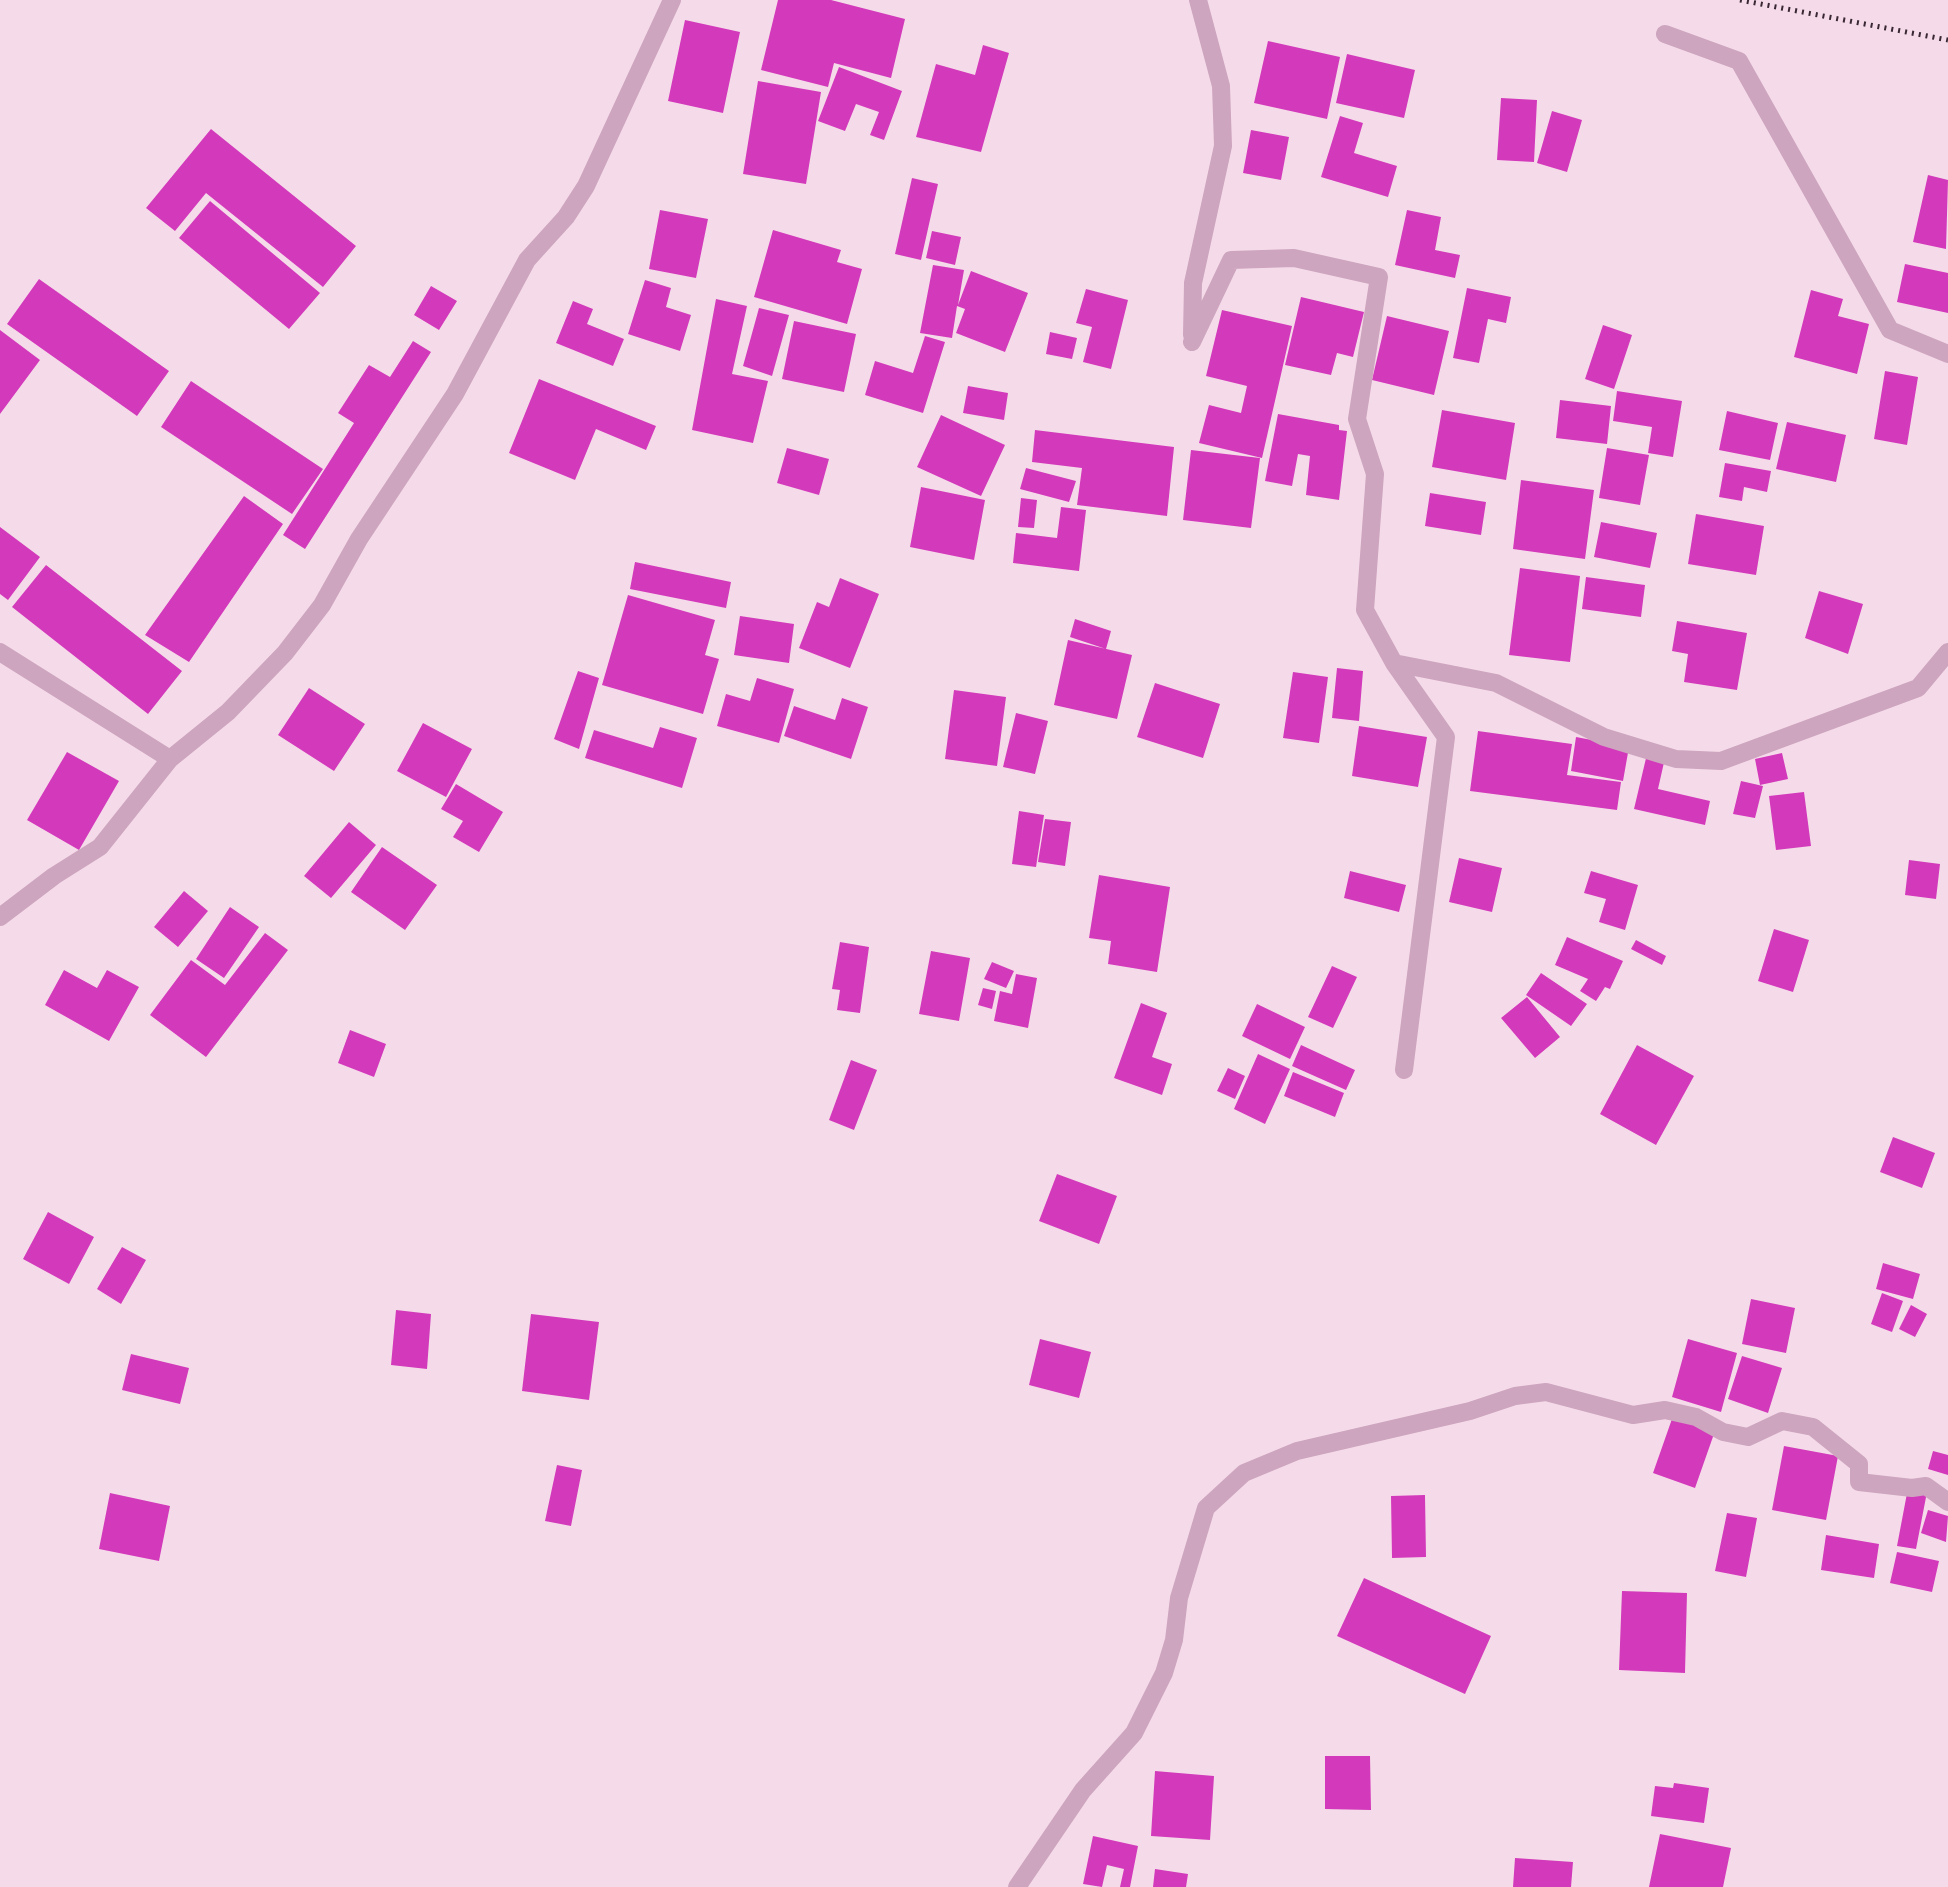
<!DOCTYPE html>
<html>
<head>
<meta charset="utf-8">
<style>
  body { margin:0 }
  canvas { display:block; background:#f5dbe9 }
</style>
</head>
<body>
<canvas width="1948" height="1887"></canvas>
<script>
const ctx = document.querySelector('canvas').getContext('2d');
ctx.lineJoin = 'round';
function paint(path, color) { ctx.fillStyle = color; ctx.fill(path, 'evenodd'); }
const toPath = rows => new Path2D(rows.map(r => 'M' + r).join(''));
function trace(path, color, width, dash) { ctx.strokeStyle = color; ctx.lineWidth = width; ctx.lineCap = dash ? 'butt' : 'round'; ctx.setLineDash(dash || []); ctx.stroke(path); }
const building = toPath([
  [778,0,831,0,905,19,891,78,834,63,828,87,761,70],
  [685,20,740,32,723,113,668,101],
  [1268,41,1340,57,1327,119,1254,103],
  [983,45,1009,53,981,152,916,137,936,64,975,75],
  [1347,54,1415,70,1404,118,1336,103],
  [839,67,902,91,884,140,870,135,879,112,856,104,845,131,818,121],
  [758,81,821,92,806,184,743,174],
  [1501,98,1537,100,1534,162,1497,160],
  [1552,111,1582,120,1567,172,1537,163],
  [1340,116,1363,123,1354,153,1397,166,1388,197,1321,177],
  [211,129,356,246,323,287,206,193,175,231,146,208],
  [1251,130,1289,137,1281,180,1243,173],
  [1928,175,1948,180,1946,249,1913,242],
  [912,178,938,184,921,260,895,254],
  [210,201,320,293,289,329,179,238],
  [660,210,708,219,696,278,649,269],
  [1407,210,1441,217,1435,250,1460,255,1455,278,1395,265],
  [773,230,841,250,837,262,862,269,847,324,754,297],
  [932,231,961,237,955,265,926,258],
  [1905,264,1948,273,1948,313,1897,302],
  [933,265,964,270,958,305,971,271,1028,293,1005,352,956,333,965,309,957,306,952,338,920,333],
  [39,279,169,371,137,416,7,324],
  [645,280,671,288,666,307,691,315,680,351,628,334],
  [431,286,457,301,439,330,414,315],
  [1467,288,1511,297,1506,323,1488,319,1479,363,1453,358],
  [1086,289,1128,300,1111,369,1083,362,1092,327,1076,323],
  [1811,290,1843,299,1838,316,1869,324,1857,374,1794,357],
  [1301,297,1364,312,1353,357,1337,353,1331,375,1285,365],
  [716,299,747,306,732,374,768,381,753,443,692,430],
  [573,301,593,309,587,324,624,339,613,366,556,343],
  [759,308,789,315,772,376,743,366],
  [1222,310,1292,326,1262,458,1199,443,1209,405,1241,413,1247,386,1206,376],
  [1387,316,1449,331,1434,395,1372,380],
  [794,321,856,334,844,392,782,379],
  [1603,325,1632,335,1614,389,1585,379],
  [0,330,40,360,0,414],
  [1050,332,1077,338,1072,359,1046,354],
  [925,336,945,342,923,413,865,395,875,361,913,373],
  [413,341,431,352,305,549,283,535,354,423,338,413,369,365,390,377],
  [1885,371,1918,377,1907,445,1874,439],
  [539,379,656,426,646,450,596,429,575,480,509,453],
  [191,381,323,469,292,514,161,427],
  [968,386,1008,393,1004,420,963,413],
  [1617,391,1682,401,1673,457,1648,453,1652,427,1613,421],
  [1560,400,1611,406,1607,444,1556,438],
  [1442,410,1515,423,1506,480,1432,467],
  [1727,411,1778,423,1770,460,1719,450],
  [1278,414,1339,425,1339,430,1347,431,1339,500,1306,495,1310,456,1298,454,1292,486,1265,481],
  [941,415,1005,445,981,496,917,467],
  [1787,422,1846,435,1836,482,1776,469],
  [1035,430,1174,447,1167,516,1077,505,1082,468,1032,462],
  [787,448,829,459,819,495,777,483],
  [1607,448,1649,455,1640,505,1599,498],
  [1191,450,1260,458,1251,528,1183,520],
  [1725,463,1771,471,1767,492,1744,487,1742,501,1719,497],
  [1026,468,1076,481,1069,502,1020,489],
  [1521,480,1594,490,1585,559,1513,549],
  [921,487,985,500,974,560,910,547],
  [1430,493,1486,502,1481,535,1425,526],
  [244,496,283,524,189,662,145,635],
  [1021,498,1037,500,1034,528,1018,527],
  [1061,507,1086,510,1079,571,1013,563,1016,533,1057,538],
  [1696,514,1764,526,1756,575,1688,564],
  [1601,522,1657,533,1650,568,1594,557],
  [0,527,40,557,8,600,0,594],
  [635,562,731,582,726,608,630,589],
  [46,565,182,671,148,714,12,607],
  [1520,568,1580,576,1570,662,1509,655],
  [1586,577,1645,585,1641,617,1582,609],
  [840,578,879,594,850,668,799,648,817,602,829,607],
  [1819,591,1863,604,1848,654,1805,638],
  [628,595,715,620,705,655,719,659,703,714,602,685],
  [740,616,794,624,789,663,734,655],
  [1075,619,1111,631,1106,649,1070,637],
  [1677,621,1747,633,1737,690,1684,682,1688,654,1672,651],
  [1068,640,1132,655,1117,719,1054,705],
  [1337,668,1363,671,1359,721,1332,718],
  [578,671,599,678,579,749,554,739],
  [1293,672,1328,677,1319,743,1283,738],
  [757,678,794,689,779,743,717,726,726,694,750,701],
  [1155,683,1220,704,1203,758,1137,737],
  [309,688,365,724,334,771,278,735],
  [954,690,1006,697,997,766,945,759],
  [842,698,868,707,851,759,784,736,794,706,835,720],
  [1016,713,1048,721,1035,774,1003,767],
  [423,723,472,749,446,797,397,771],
  [1359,726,1427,737,1418,787,1352,776],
  [660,727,697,738,682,788,585,758,594,730,653,748],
  [1478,731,1572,744,1567,775,1621,782,1617,810,1470,791],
  [1576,737,1629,747,1623,781,1571,771],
  [67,752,119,781,79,850,27,820],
  [1782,753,1788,779,1760,785,1755,759],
  [1647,754,1665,758,1658,789,1710,801,1705,825,1634,809],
  [1741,781,1763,786,1755,818,1733,814],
  [456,784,503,812,479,852,453,837,463,821,441,809],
  [1804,792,1811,846,1776,850,1769,796],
  [1019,811,1044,815,1036,867,1012,864],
  [1045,819,1071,822,1065,866,1038,862],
  [349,822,376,845,331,898,304,876],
  [382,847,437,885,405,930,351,892],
  [1459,858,1502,868,1492,912,1449,902],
  [1909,860,1940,864,1936,899,1905,895],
  [1350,871,1406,885,1399,912,1344,898],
  [1591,871,1638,885,1625,930,1599,922,1606,899,1584,893],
  [1099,875,1170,887,1157,972,1108,964,1111,941,1089,938],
  [184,891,208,911,178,947,154,927],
  [230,907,259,927,224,978,196,959],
  [1774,929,1809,940,1793,992,1758,981],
  [265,933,288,950,206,1057,150,1015,191,960,225,985],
  [1567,937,1623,961,1610,989,1605,987,1596,1001,1580,991,1588,979,1555,965],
  [1636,940,1666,956,1662,965,1631,949],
  [840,942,869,947,860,1013,837,1010,840,990,832,989],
  [931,951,970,958,959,1021,919,1014],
  [992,962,1014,971,1006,988,984,979],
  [1332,966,1357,977,1333,1028,1308,1017],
  [64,970,97,988,107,970,139,987,109,1041,45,1005],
  [1541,973,1587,1004,1571,1026,1526,995],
  [1016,974,1037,978,1028,1028,994,1021,1000,991,1012,994],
  [983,988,996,991,992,1009,978,1005],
  [1527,997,1560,1037,1535,1058,1501,1018],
  [1141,1003,1167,1013,1152,1057,1172,1064,1162,1095,1114,1078],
  [1257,1004,1305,1027,1290,1059,1242,1036],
  [350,1030,386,1044,374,1077,338,1063],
  [1301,1045,1355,1070,1346,1090,1292,1066],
  [1637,1045,1694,1076,1656,1145,1600,1114],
  [1258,1054,1290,1069,1265,1124,1234,1109],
  [851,1060,877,1070,854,1130,829,1120],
  [1228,1068,1245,1076,1235,1099,1217,1091],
  [1293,1072,1344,1093,1335,1117,1284,1096],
  [1893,1137,1935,1153,1922,1188,1880,1172],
  [1057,1174,1117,1196,1099,1244,1039,1221],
  [48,1212,94,1237,69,1284,23,1259],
  [122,1247,146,1260,121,1304,97,1289],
  [1883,1263,1920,1274,1913,1299,1876,1289],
  [1882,1293,1903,1301,1892,1332,1871,1324],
  [1751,1299,1795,1308,1786,1353,1742,1344],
  [1911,1305,1927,1314,1915,1337,1899,1329],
  [396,1310,431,1314,427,1369,391,1365],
  [531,1314,599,1322,589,1400,522,1391],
  [1040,1339,1091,1352,1079,1398,1029,1385],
  [1688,1339,1737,1353,1721,1412,1672,1397],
  [131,1354,189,1368,180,1404,122,1390],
  [1742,1356,1782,1368,1768,1413,1728,1399],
  [1673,1416,1715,1431,1695,1488,1653,1473],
  [1784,1446,1838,1456,1826,1520,1772,1510],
  [1933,1451,1948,1455,1948,1475,1928,1469],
  [557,1465,582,1470,571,1526,545,1521],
  [1908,1488,1927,1492,1916,1549,1897,1546],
  [110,1493,170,1506,159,1561,99,1549],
  [1425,1495,1426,1557,1392,1558,1391,1496],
  [1928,1510,1948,1516,1946,1542,1921,1533],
  [1727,1513,1757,1518,1746,1577,1715,1571],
  [1826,1535,1879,1544,1874,1578,1821,1570],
  [1897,1552,1939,1561,1932,1592,1890,1583],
  [1364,1578,1491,1636,1465,1694,1337,1636],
  [1622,1591,1687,1593,1685,1673,1619,1670],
  [1325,1756,1370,1756,1371,1810,1325,1809],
  [1155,1771,1214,1776,1210,1840,1151,1836],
  [1674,1783,1709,1788,1704,1823,1651,1816,1655,1786,1673,1788],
  [1660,1834,1731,1848,1723,1887,1649,1887],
  [1093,1836,1138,1846,1130,1887,1120,1887,1124,1869,1107,1865,1102,1887,1083,1884],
  [1515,1858,1573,1862,1571,1887,1513,1887],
  [1155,1869,1188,1874,1186,1887,1153,1887]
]);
const minor = toPath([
  [1665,34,1739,61,1890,330,1948,354],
  [1192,335,1193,283,1223,146,1221,86,1198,0],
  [1192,342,1231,260,1294,258,1379,277,1357,419,1375,474,1365,610,1394,663,1496,683,1604,737,1676,759,1721,761,1918,688,1948,652],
  [0,652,170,759],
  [1394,663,1446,737,1404,1070],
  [0,917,54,876,100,847,170,759,228,712,285,653,322,605,359,539,455,394,527,260,566,217,586,186,672,0],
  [1017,1887,1083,1790,1134,1733,1164,1673,1174,1640,1179,1598,1206,1508,1244,1473,1297,1451,1470,1411,1515,1396,1546,1392,1633,1415,1665,1410,1696,1417,1723,1432,1748,1437,1782,1421,1813,1427,1859,1464,1859,1482,1912,1488,1926,1486,1948,1502]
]);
const rail = toPath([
  [1740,0,1948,40]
]);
paint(building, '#d33abb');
trace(minor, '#cea5bf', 18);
trace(rail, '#392735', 5, [2, 5]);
</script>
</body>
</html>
